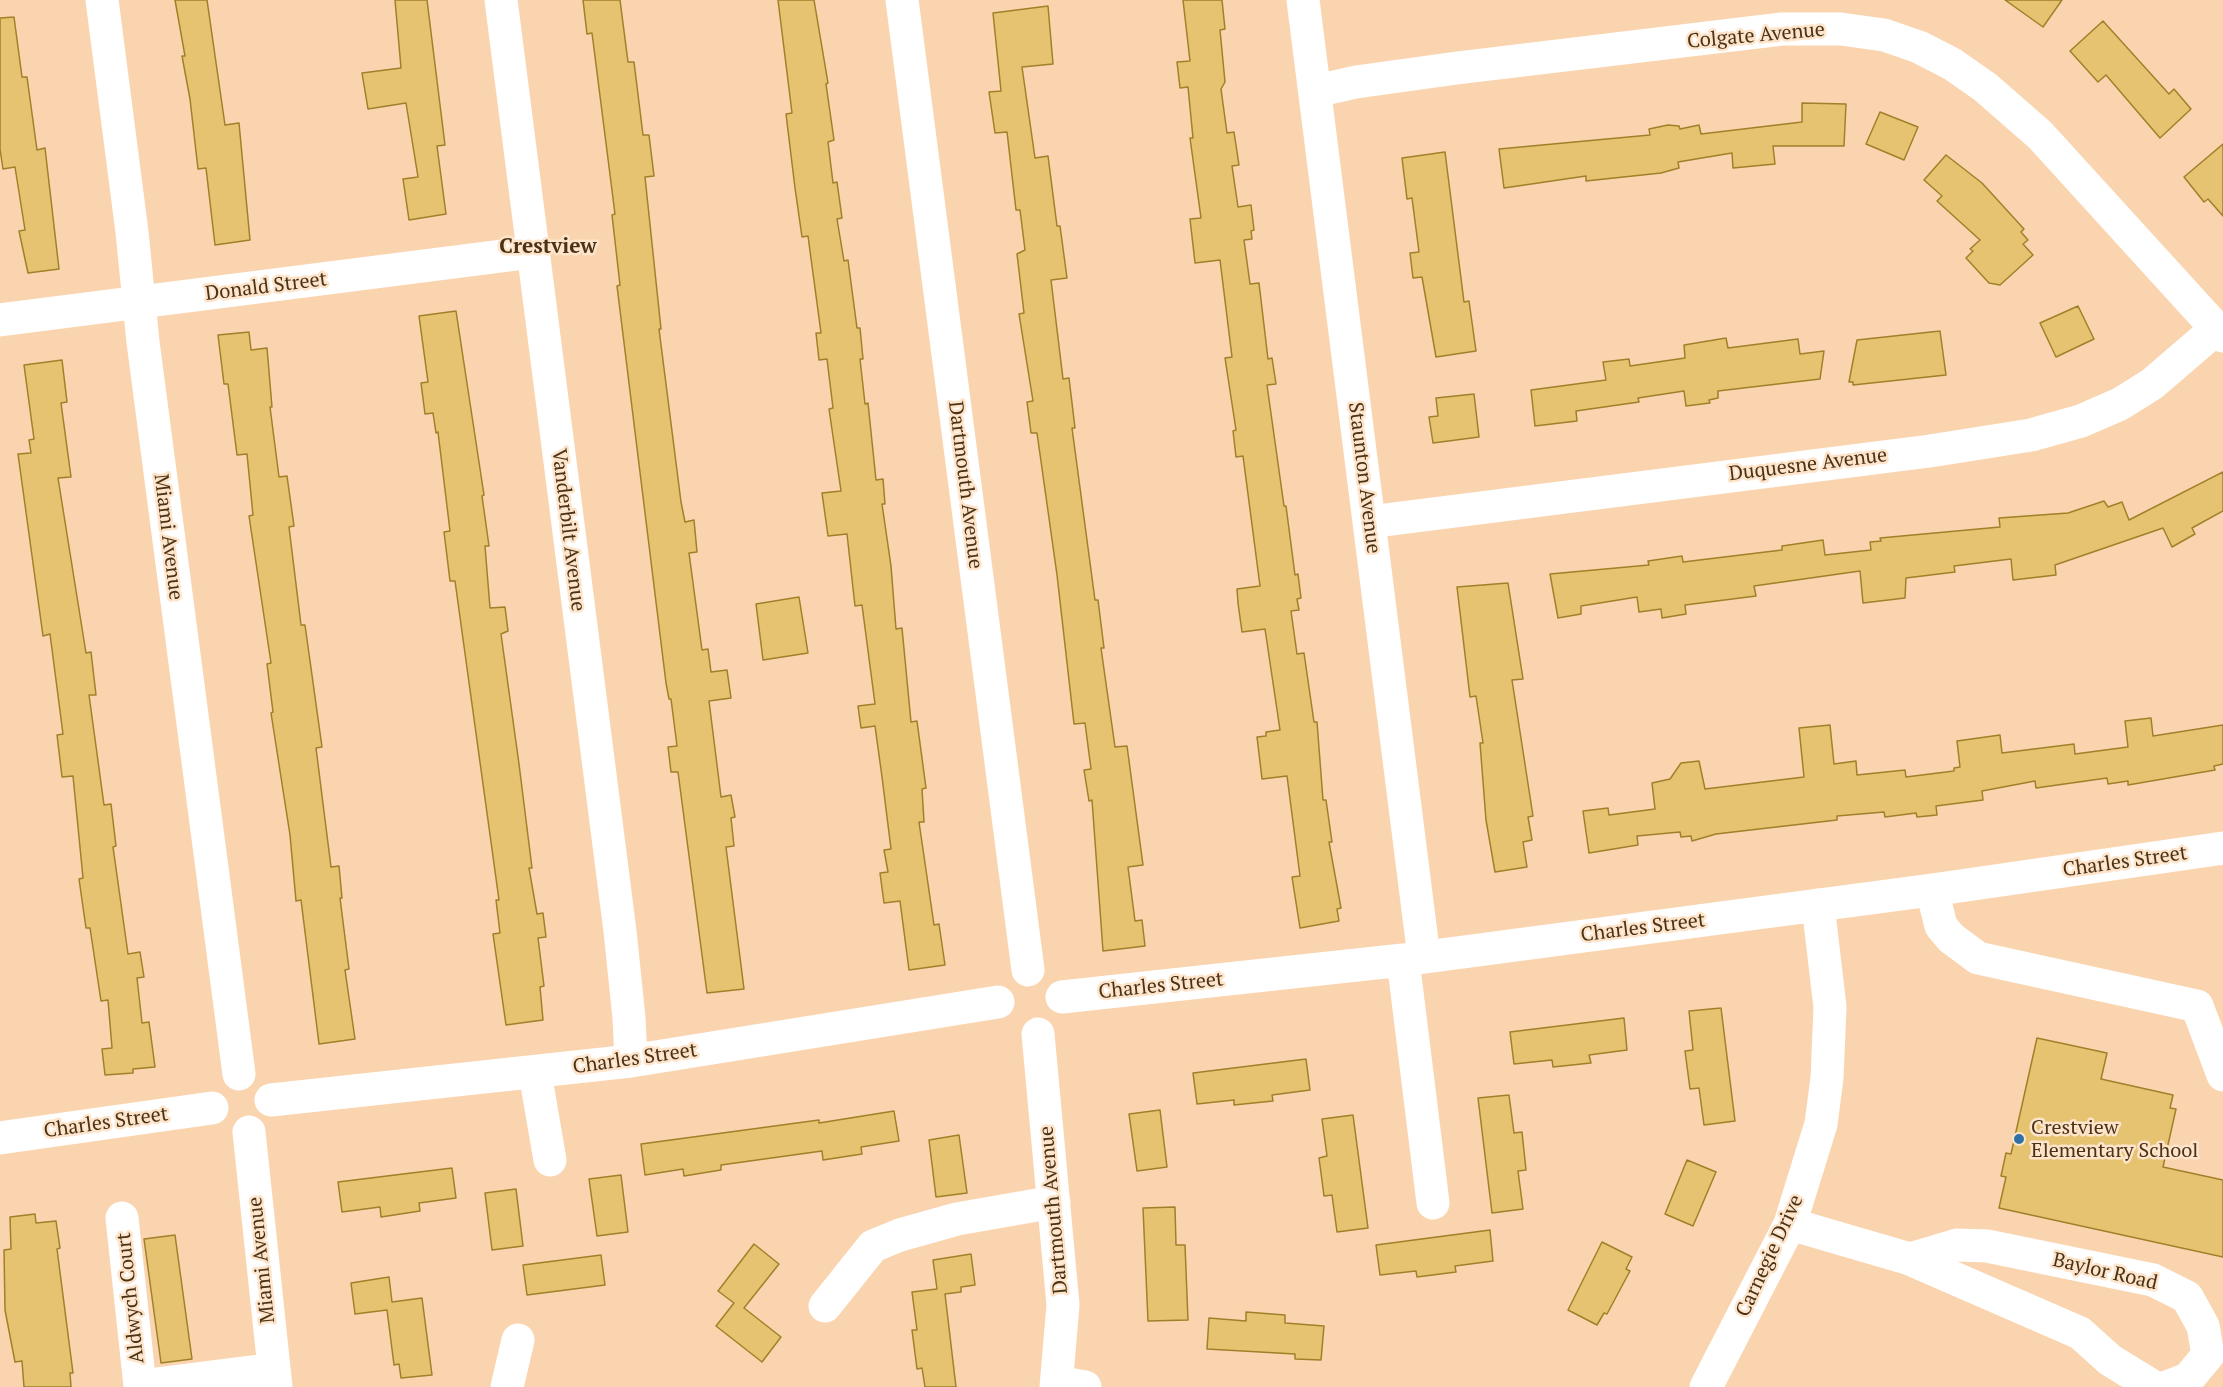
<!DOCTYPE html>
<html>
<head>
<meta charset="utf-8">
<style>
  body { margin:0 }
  canvas { display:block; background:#fad4ae }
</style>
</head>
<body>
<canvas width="2223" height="1387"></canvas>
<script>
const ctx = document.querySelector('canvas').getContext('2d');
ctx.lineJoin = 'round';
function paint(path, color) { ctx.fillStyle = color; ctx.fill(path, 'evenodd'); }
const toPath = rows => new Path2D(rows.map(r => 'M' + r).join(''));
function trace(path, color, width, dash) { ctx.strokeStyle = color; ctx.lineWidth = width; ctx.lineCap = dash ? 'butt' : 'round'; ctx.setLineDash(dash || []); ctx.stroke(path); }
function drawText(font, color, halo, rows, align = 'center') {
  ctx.font = font + ' "PT Serif",serif'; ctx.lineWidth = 5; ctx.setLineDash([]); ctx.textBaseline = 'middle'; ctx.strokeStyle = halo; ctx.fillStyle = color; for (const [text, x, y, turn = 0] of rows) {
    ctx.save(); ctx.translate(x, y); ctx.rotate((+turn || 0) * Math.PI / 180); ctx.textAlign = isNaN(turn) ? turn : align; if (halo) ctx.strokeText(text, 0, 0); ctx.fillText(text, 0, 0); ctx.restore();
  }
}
const building = toPath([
  [175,0,207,0,225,125,239,123,250,240,215,245,206,168,198,169,190,99,182,56,185,56,175,0],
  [395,0,427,0,445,145,437,146,446,214,409,220,403,179,418,177,406,103,368,109,362,73,401,68,395,0],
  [583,0,620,0,628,62,634,62,643,135,649,135,654,176,645,177,661,329,659,329,681,502,685,522,694,520,697,552,689,553,702,650,708,649,711,672,727,670,731,698,709,701,721,797,731,795,735,817,731,818,734,846,726,847,744,989,707,993,678,772,671,772,668,747,677,746,671,699,669,699,666,683,617,286,620,285,612,215,615,214,592,33,587,34,583,0],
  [778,0,814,0,828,83,826,84,834,140,828,142,833,183,837,182,842,218,837,219,844,261,848,260,857,328,860,328,863,359,860,359,865,404,868,403,876,480,883,479,885,504,882,504,891,566,896,629,902,628,911,722,917,721,926,788,922,789,924,822,919,822,934,925,939,924,945,965,909,970,900,901,884,903,880,873,888,872,884,850,891,849,882,777,875,726,861,728,858,706,875,704,862,605,855,606,847,534,828,536,822,493,841,491,829,409,833,408,827,359,819,360,816,333,821,333,808,236,802,237,795,188,786,114,792,113,778,0],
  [1183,0,1222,0,1225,29,1220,30,1225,82,1221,89,1227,133,1234,132,1239,165,1232,166,1238,207,1251,205,1254,230,1251,231,1252,239,1244,240,1250,284,1259,283,1268,359,1272,358,1276,384,1267,385,1284,506,1286,506,1295,575,1298,574,1301,598,1297,599,1299,610,1291,611,1297,654,1304,653,1314,722,1317,722,1323,800,1326,800,1332,842,1329,842,1341,908,1337,909,1339,921,1300,928,1292,877,1300,876,1287,776,1262,779,1257,737,1266,736,1266,732,1280,730,1265,629,1242,632,1238,603,1237,589,1260,586,1243,456,1236,457,1233,431,1236,430,1225,358,1232,357,1220,260,1195,263,1190,219,1201,218,1190,138,1193,138,1188,87,1180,88,1177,62,1190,61,1183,0],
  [2005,0,2062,0,2043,27,2005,0],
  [1048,6,1053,64,1022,67,1035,158,1048,156,1057,226,1060,226,1067,278,1051,280,1063,379,1069,378,1075,428,1072,428,1095,600,1098,600,1104,648,1101,648,1115,747,1127,746,1143,865,1128,867,1135,921,1142,920,1145,946,1103,951,1092,800,1089,801,1084,770,1091,769,1085,723,1074,724,1057,575,1037,433,1031,433,1027,402,1033,401,1019,314,1024,313,1017,254,1025,250,1020,210,1016,210,1007,132,995,133,989,92,1001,91,993,13,1048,6],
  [14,17,22,77,27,77,37,150,45,148,59,269,28,273,19,231,25,230,15,167,3,169,0,149,0,18,14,17],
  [2103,21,2169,94,2174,89,2191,109,2160,138,2106,75,2098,82,2070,51,2103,21],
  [1802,103,1846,104,1844,146,1773,146,1775,164,1733,168,1732,153,1678,162,1679,168,1661,173,1586,181,1586,176,1504,188,1499,149,1650,135,1649,129,1668,125,1679,126,1680,129,1699,125,1701,134,1802,122,1802,103],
  [1880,112,1918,127,1904,160,1866,144,1880,112],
  [2223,144,2223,216,2208,199,2204,202,2184,177,2223,144],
  [1445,152,1464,302,1469,301,1476,351,1436,357,1422,277,1413,278,1410,253,1419,252,1412,198,1407,199,1402,158,1445,152],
  [1946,155,1982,183,2024,229,2021,232,2028,240,2023,244,2033,255,2000,285,1989,283,1966,258,1973,251,1970,249,1980,240,1937,201,1942,196,1924,180,1946,155],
  [2078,306,2094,339,2056,357,2040,323,2078,306],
  [456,311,484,495,482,496,489,546,485,546,490,608,505,607,508,631,501,634,519,764,532,868,529,868,537,914,543,913,546,937,538,938,544,986,540,987,543,1020,506,1025,493,934,500,933,496,900,499,900,455,581,450,581,444,532,450,531,438,432,436,433,433,413,425,414,421,383,428,382,419,316,456,311],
  [1940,331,1946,375,1853,385,1853,382,1849,382,1857,340,1940,331],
  [249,332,251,350,267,348,272,407,270,407,279,477,287,476,294,526,289,527,301,625,305,625,322,747,316,748,331,867,339,866,342,898,340,898,349,969,345,970,355,1039,319,1044,301,900,296,901,290,835,271,713,273,712,267,664,271,663,249,516,253,515,247,454,237,455,228,384,224,384,218,335,249,332],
  [1726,338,1728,348,1798,339,1800,354,1824,351,1820,379,1718,391,1718,398,1709,400,1710,403,1686,406,1684,391,1638,398,1639,402,1576,411,1577,421,1535,426,1531,390,1606,380,1603,362,1629,359,1630,366,1685,358,1684,345,1726,338],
  [62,360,67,402,61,403,71,477,58,478,86,653,91,652,96,695,89,695,104,805,111,804,116,846,113,847,128,954,140,952,144,977,137,978,142,1023,149,1022,155,1067,133,1069,133,1073,105,1075,102,1049,112,1048,108,1000,101,1001,90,928,86,928,79,879,83,878,73,776,62,777,57,735,63,734,50,634,43,636,18,454,31,453,29,440,34,439,24,365,62,360],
  [1474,394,1479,437,1433,443,1429,417,1438,416,1436,398,1474,394],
  [2223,472,2223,511,2192,528,2195,534,2172,547,2163,528,2055,565,2056,575,2013,580,2011,559,1954,566,1955,572,1906,578,1905,598,1863,603,1860,571,1754,586,1756,596,1685,605,1686,614,1662,618,1661,609,1639,612,1637,597,1581,606,1581,614,1558,618,1550,574,1649,565,1648,561,1682,556,1683,562,1782,550,1782,546,1823,540,1825,555,1871,550,1870,542,1881,541,1880,538,2000,527,1999,518,2068,513,2104,501,2108,507,2122,502,2129,520,2223,472],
  [1508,583,1523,679,1512,680,1533,816,1528,817,1532,840,1523,842,1527,867,1495,872,1486,820,1480,743,1483,743,1476,696,1470,697,1457,587,1508,583],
  [799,597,808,653,763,660,756,604,799,597],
  [2151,718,2153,736,2223,725,2223,764,2214,766,2215,770,2128,785,2128,781,2108,784,2107,778,2036,788,2035,781,1982,791,1983,800,1936,806,1937,815,1917,817,1916,813,1885,817,1884,812,1837,816,1837,820,1716,834,1692,841,1691,836,1681,837,1680,832,1637,836,1638,845,1589,853,1583,811,1608,808,1609,815,1655,809,1652,783,1670,779,1681,763,1699,761,1705,789,1804,777,1799,728,1830,725,1834,764,1856,761,1857,775,1905,770,1906,777,1954,771,1954,768,1960,767,1957,741,2000,735,2002,753,2074,744,2075,754,2128,747,2125,721,2151,718],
  [1721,1008,1735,1121,1704,1125,1699,1088,1690,1089,1685,1051,1693,1050,1689,1011,1721,1008],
  [1624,1018,1627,1050,1589,1055,1591,1063,1553,1067,1552,1060,1514,1064,1510,1032,1624,1018],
  [2037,1038,2107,1053,2101,1079,2173,1095,2170,1108,2176,1109,2163,1167,2223,1180,2223,1257,1999,1208,2006,1177,2001,1176,2006,1153,2011,1154,2037,1038],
  [1306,1059,1310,1090,1272,1095,1273,1101,1234,1105,1234,1100,1197,1104,1193,1073,1306,1059],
  [1509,1095,1514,1133,1522,1132,1526,1170,1518,1171,1523,1209,1492,1213,1478,1098,1509,1095],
  [1160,1110,1167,1167,1137,1171,1129,1114,1160,1110],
  [894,1111,899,1141,861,1147,862,1154,823,1160,822,1151,721,1165,721,1170,684,1176,683,1169,645,1175,641,1144,819,1120,819,1123,894,1111],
  [1353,1115,1368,1228,1337,1232,1332,1195,1324,1196,1319,1158,1327,1156,1322,1119,1353,1115],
  [959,1135,967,1193,936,1197,929,1140,959,1135],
  [1687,1160,1716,1172,1693,1226,1665,1214,1687,1160],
  [452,1168,456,1198,419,1203,420,1211,381,1217,380,1207,342,1212,338,1182,452,1168],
  [621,1175,628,1232,597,1236,589,1179,621,1175],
  [516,1189,523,1246,492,1250,485,1193,516,1189],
  [1175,1207,1176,1245,1185,1245,1188,1320,1148,1321,1143,1208,1175,1207],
  [35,1214,36,1223,56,1221,60,1248,57,1249,73,1373,70,1373,71,1387,24,1387,22,1361,15,1362,5,1310,4,1250,11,1249,10,1217,35,1214],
  [1490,1230,1493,1261,1455,1266,1456,1272,1417,1277,1416,1271,1380,1275,1376,1245,1490,1230],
  [175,1235,192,1359,161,1363,144,1239,175,1235],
  [1602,1242,1632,1257,1626,1269,1630,1271,1607,1314,1604,1313,1597,1325,1568,1310,1602,1242],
  [754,1244,779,1264,744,1308,781,1337,762,1362,716,1326,734,1303,718,1291,754,1244],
  [971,1254,975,1285,961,1287,961,1292,945,1294,956,1387,925,1387,922,1368,917,1369,912,1330,917,1330,912,1292,937,1289,933,1260,971,1254],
  [601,1255,605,1285,527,1295,523,1265,601,1255],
  [389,1277,392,1302,422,1298,432,1375,401,1378,399,1364,394,1365,387,1310,355,1314,351,1283,389,1277],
  [1246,1312,1285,1315,1285,1323,1324,1326,1321,1360,1295,1359,1295,1354,1207,1349,1209,1318,1246,1321,1246,1312]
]);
const minor = toPath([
  [102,0,132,232,143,342,239,1074],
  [501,0,620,931,629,1018,631,1061],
  [902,0,1028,970],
  [1303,0,1424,957],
  [1316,91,1356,82,1457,68,1782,29,1841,29,1884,35,1919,47,1952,64,1985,87,2040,135,2223,336],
  [0,320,533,252],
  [1369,522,1930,451,2031,435,2081,421,2120,404,2152,384,2216,329],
  [1932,890,1941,926,1951,938,1978,958,2197,1006,2223,1075],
  [1403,960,1433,1203],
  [1062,997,1403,960,1932,890,2223,848],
  [1038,1034,1063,1305,1056,1387],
  [535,1073,550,1160],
  [271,1100,631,1061,998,1002],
  [249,1132,276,1387],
  [0,1138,212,1108],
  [122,1218,140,1386,274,1369],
  [1790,1224,1910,1259,2080,1333,2110,1360,2154,1387],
  [1910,1259,1957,1245,1987,1246,2153,1280,2187,1297,2203,1326,2208,1355,2188,1379,2167,1387],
  [825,1306,873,1246,900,1235,957,1219,1054,1202],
  [1057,1382,1085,1387],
  [507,1387,518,1340],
  [1706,1387,1790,1224,1821,1124,1827,1078,1830,1007,1818,905]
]);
const markers = [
  [2019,1139,6,"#2f70a6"]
];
const streetNames = [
  ["Colgate Avenue",1756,36,-5],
  ["Donald Street",266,287,-7],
  ["Duquesne Avenue",1808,465,-7],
  ["Staunton Avenue",1364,478,83],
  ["Dartmouth Avenue",965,485,83],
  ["Vanderbilt Avenue",568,530,83],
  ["Miami Avenue",168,537,83],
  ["Charles Street",2125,862,-8],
  ["Charles Street",1643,928,-7],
  ["Charles Street",1161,986,-6],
  ["Charles Street",635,1059,-8],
  ["Charles Street",106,1123,-8],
  ["Dartmouth Avenue",1054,1210,-95],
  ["Carnegie Drive",1770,1256,-65],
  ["Miami Avenue",262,1260,-96],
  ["Baylor Road",2105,1272,13],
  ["Aldwych Court",131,1298,-96]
];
const poiNames = [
  ["Crestview",2031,1128],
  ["Elementary School",2031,1151]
];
const neighbourhoodNames = [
  ["Crestview",548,247]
];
paint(building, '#e6c370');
trace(building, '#a1802a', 1.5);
trace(minor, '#fff', 33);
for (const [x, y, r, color] of markers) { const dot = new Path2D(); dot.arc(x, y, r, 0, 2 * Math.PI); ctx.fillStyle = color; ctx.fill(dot); trace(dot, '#fde4ca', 2); }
drawText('20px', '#4a3216', '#fde4ca', streetNames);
drawText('20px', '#4a3216', '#fde4ca', poiNames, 'left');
drawText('bold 21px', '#4a3216', '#fde4ca', neighbourhoodNames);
</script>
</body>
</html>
